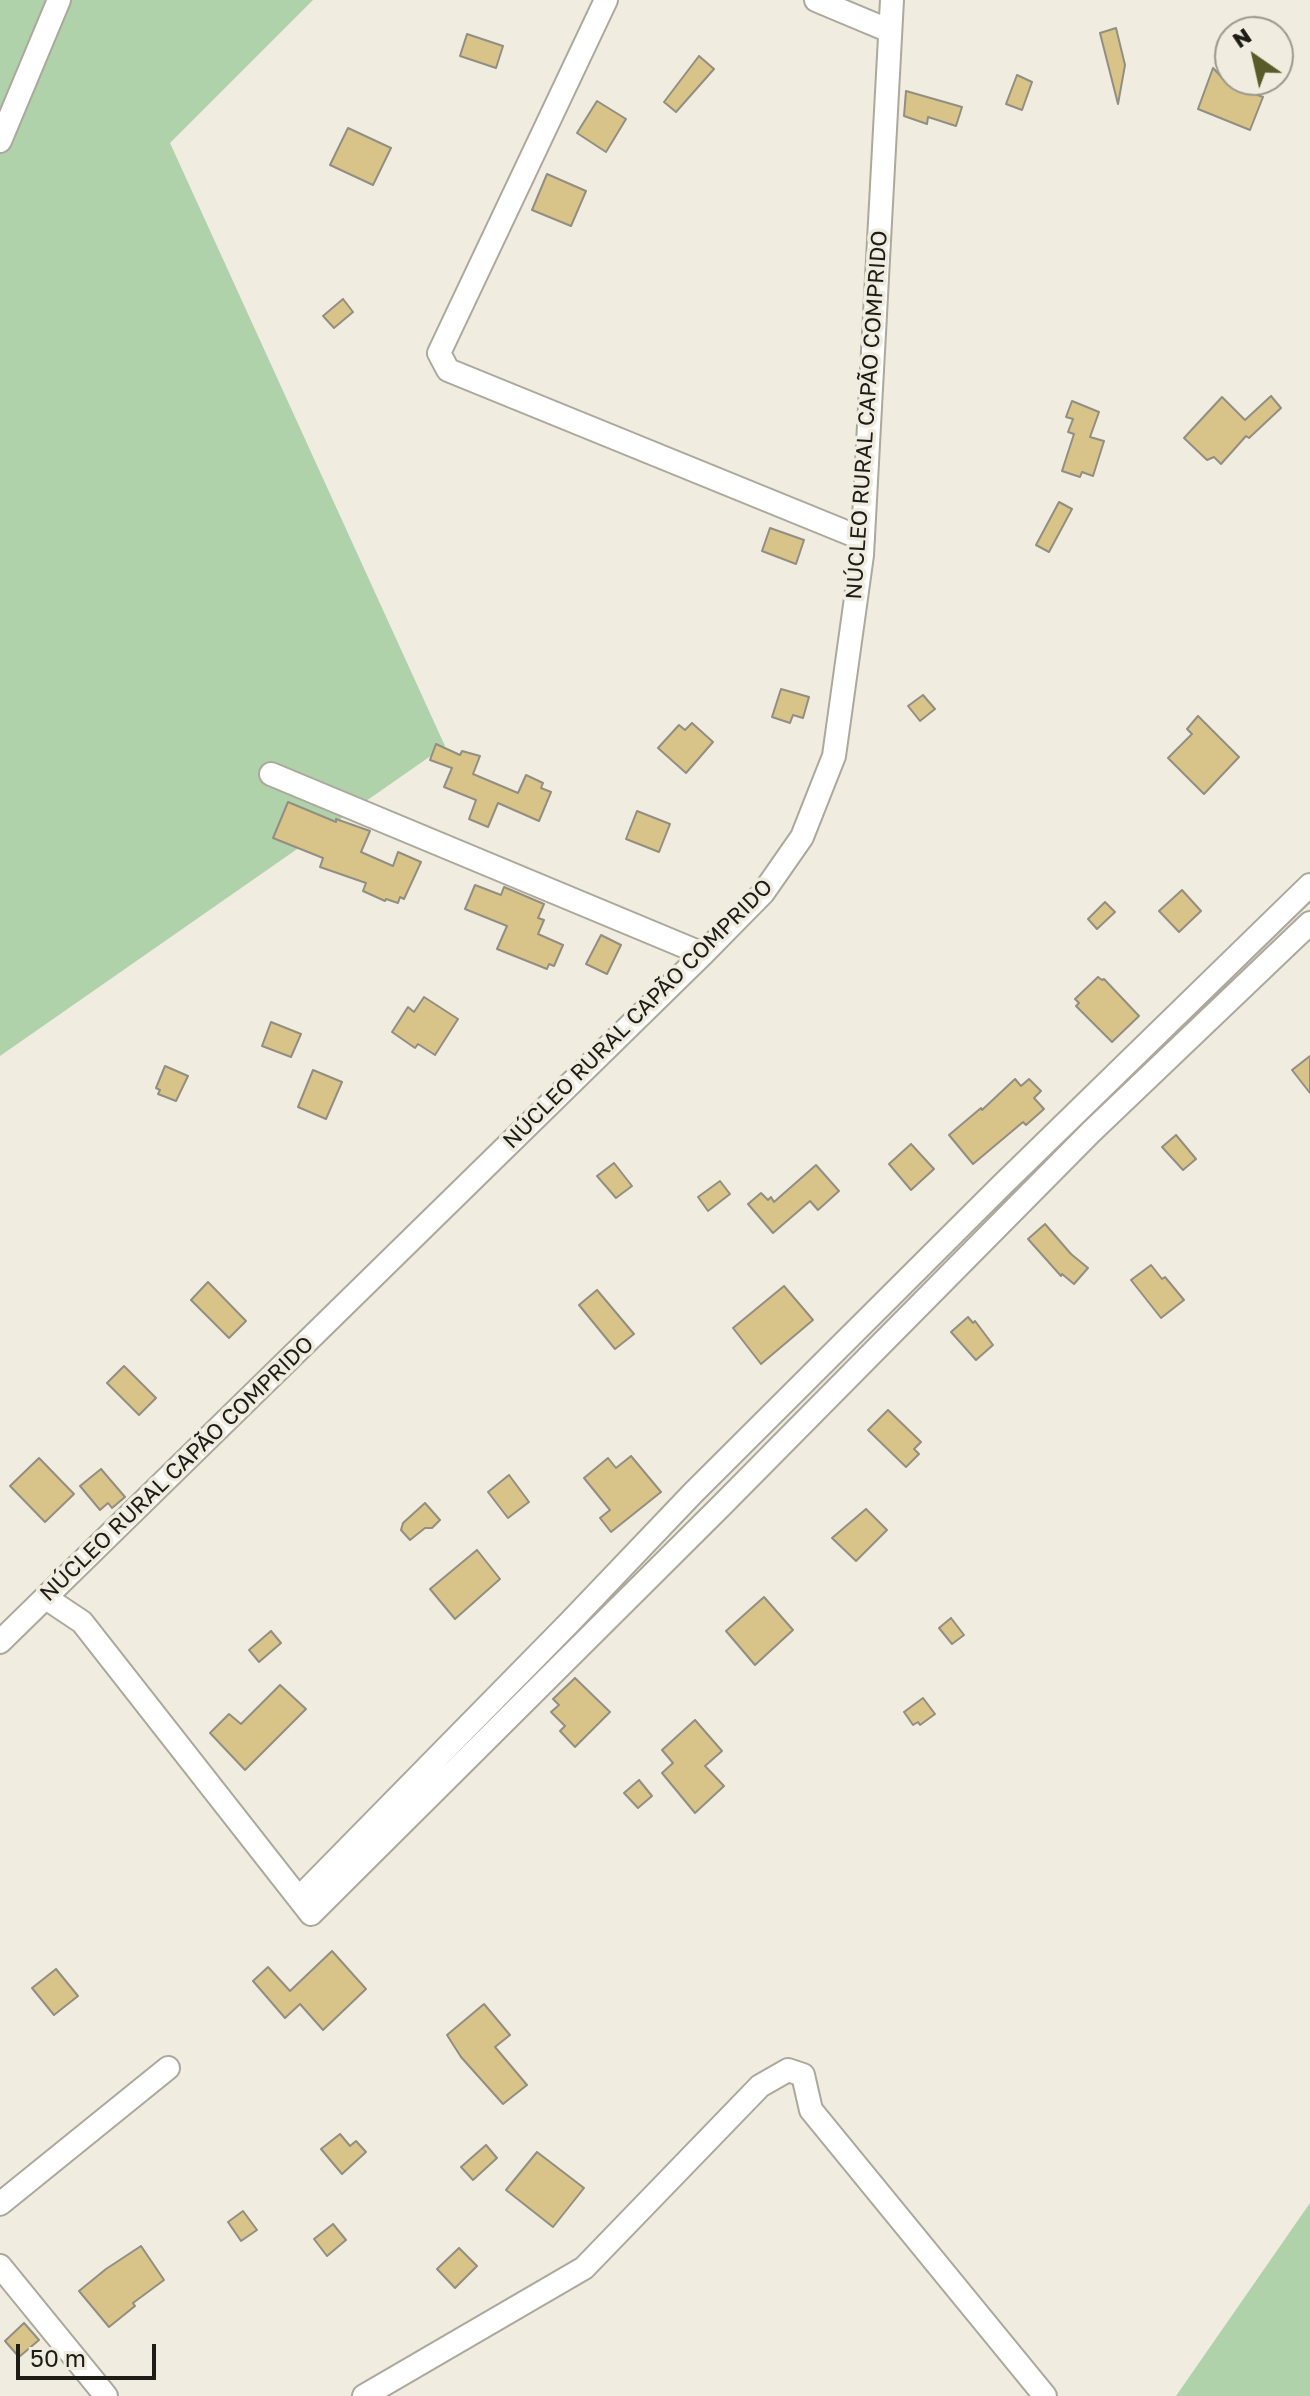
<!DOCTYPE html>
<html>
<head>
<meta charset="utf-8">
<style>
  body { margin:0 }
  #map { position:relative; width:1310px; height:2396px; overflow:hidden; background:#f0ecdf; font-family:"Golos Text",sans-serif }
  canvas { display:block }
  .north { position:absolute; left:1214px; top:16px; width:80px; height:80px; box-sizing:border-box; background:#f0ecdf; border:2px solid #9c998f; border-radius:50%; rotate:326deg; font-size:22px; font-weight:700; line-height:32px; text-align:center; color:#1d1c17 }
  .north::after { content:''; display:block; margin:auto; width:28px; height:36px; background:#595c29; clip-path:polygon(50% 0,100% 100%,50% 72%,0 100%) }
  .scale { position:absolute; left:16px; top:2344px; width:140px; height:36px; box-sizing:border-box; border:4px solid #1d1c17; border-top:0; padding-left:10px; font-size:24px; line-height:28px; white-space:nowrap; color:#1d1c17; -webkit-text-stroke:6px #f0ecdf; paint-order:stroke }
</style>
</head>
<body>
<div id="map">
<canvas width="1310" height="2396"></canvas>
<div class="north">N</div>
<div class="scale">50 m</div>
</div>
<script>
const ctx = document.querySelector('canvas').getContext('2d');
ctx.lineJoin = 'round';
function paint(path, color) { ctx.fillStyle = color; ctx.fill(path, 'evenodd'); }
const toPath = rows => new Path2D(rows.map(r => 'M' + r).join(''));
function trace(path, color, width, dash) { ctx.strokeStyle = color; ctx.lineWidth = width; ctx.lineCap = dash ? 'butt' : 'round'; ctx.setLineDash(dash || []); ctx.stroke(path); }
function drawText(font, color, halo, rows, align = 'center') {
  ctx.font = font + ' "Golos Text",sans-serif'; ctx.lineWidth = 7; ctx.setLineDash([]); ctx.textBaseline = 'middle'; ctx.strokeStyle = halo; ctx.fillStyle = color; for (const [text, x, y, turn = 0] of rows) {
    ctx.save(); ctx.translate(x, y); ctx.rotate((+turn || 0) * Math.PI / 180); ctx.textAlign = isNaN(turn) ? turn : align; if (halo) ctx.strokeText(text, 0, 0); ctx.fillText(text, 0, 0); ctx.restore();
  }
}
const green = toPath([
  [0,0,313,0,170,143,445,746,0,1056],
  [1310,2203,1310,2396,1176,2396]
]);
const building = toPath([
  [1116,28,1125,65,1118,104,1100,33,1116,28],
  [467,34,503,46,496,68,460,56,467,34],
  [699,56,714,69,676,112,664,102,699,56],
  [1213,68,1228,84,1263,97,1250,130,1198,109,1213,68],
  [1017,75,1032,82,1022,110,1006,104,1017,75],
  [906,91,962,107,956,126,928,117,927,124,904,116,906,91],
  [597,101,626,119,606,152,577,133,597,101],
  [348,128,391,148,373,185,330,165,348,128],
  [547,174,586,191,571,226,532,210,547,174],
  [343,299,353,312,334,328,323,316,343,299],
  [1271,396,1281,408,1249,438,1246,436,1221,464,1214,457,1207,460,1184,438,1222,397,1245,420,1271,396],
  [1072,401,1099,412,1090,437,1104,441,1093,476,1082,472,1080,477,1062,471,1074,434,1068,432,1073,419,1066,417,1072,401],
  [1059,502,1072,509,1049,552,1036,545,1059,502],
  [770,528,804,540,796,564,762,551,770,528],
  [781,689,809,697,803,718,793,715,790,723,772,717,781,689],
  [923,695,935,709,920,721,908,706,923,695],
  [1198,716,1239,757,1204,794,1168,758,1192,734,1187,729,1198,716],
  [692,723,713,742,686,773,658,748,679,725,685,730,692,723],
  [436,744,460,755,462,751,480,756,473,774,518,793,526,775,543,783,541,788,551,792,539,821,498,803,488,827,469,819,476,800,444,787,452,768,430,760,436,744],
  [288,802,336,822,336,819,370,831,361,852,393,866,398,852,421,862,404,899,400,897,398,903,386,899,385,901,363,891,366,883,320,867,323,858,273,838,288,802],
  [637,811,670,824,659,852,626,839,637,811],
  [475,885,501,895,504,887,544,904,538,918,544,920,538,934,563,945,554,966,549,964,547,969,497,949,507,926,465,909,475,885],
  [1182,890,1201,911,1179,932,1159,911,1182,890],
  [1105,902,1115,912,1097,929,1088,919,1105,902],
  [601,935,621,945,607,974,586,964,601,935],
  [1098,977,1102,980,1104,979,1139,1016,1112,1042,1076,1006,1079,1003,1075,999,1098,977],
  [424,997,458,1019,435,1055,418,1044,415,1048,392,1032,408,1007,414,1012,424,997],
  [271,1022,301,1034,291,1057,262,1046,271,1022],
  [1310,1056,1310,1093,1292,1070,1310,1056],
  [165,1066,188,1076,176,1101,158,1094,160,1090,156,1088,165,1066],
  [313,1070,342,1082,326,1119,298,1107,313,1070],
  [1015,1079,1021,1086,1029,1079,1041,1091,1034,1098,1044,1109,1026,1125,1023,1122,973,1164,949,1135,981,1108,982,1110,1015,1079],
  [1176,1135,1196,1159,1183,1170,1162,1147,1176,1135],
  [911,1144,934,1169,911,1190,889,1164,911,1144],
  [614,1163,632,1186,616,1198,597,1176,614,1163],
  [816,1165,839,1191,818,1210,810,1201,773,1233,748,1204,761,1193,768,1200,771,1197,774,1202,816,1165],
  [720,1181,730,1194,708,1211,698,1197,720,1181],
  [1045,1224,1071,1254,1088,1268,1074,1284,1062,1274,1061,1276,1028,1239,1045,1224],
  [1151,1265,1162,1279,1165,1277,1184,1300,1161,1318,1131,1280,1151,1265],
  [208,1282,246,1321,229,1338,191,1300,208,1282],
  [784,1286,813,1320,761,1364,733,1328,784,1286],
  [597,1290,634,1334,615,1349,579,1305,597,1290],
  [968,1317,973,1323,975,1321,993,1345,976,1360,951,1332,968,1317],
  [124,1366,156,1398,139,1415,107,1383,124,1366],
  [888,1410,921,1442,914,1449,919,1454,906,1467,868,1430,888,1410],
  [631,1456,661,1492,611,1532,600,1518,610,1510,584,1478,608,1458,616,1468,631,1456],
  [39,1458,74,1494,45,1522,10,1486,39,1458],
  [101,1469,125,1497,112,1508,108,1503,100,1510,80,1486,101,1469],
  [509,1475,529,1502,508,1518,488,1492,509,1475],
  [425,1503,440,1520,432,1528,425,1528,410,1540,401,1530,403,1523,425,1503],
  [866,1509,887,1530,856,1561,832,1538,866,1509],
  [477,1550,500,1579,455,1619,430,1589,477,1550],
  [764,1597,793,1630,755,1665,726,1631,764,1597],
  [951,1618,964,1635,952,1644,939,1628,951,1618],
  [271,1631,281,1643,259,1662,249,1650,271,1631],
  [575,1678,610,1712,575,1747,560,1731,565,1726,551,1712,559,1705,553,1699,575,1678],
  [280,1685,306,1709,245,1770,210,1733,229,1714,241,1724,280,1685],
  [923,1698,935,1714,920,1725,918,1722,913,1725,904,1712,923,1698],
  [695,1720,722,1751,705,1766,724,1786,695,1813,662,1773,673,1763,662,1750,695,1720],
  [639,1780,652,1796,638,1808,624,1793,639,1780],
  [332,1951,366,1989,323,2030,300,2004,285,2018,253,1981,268,1967,290,1991,332,1951],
  [56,1969,78,1996,54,2015,32,1988,56,1969],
  [484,2004,510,2035,495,2047,527,2085,503,2104,461,2057,447,2035,484,2004],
  [340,2134,350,2146,356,2141,366,2152,342,2174,321,2149,340,2134],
  [486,2145,497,2158,473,2180,461,2167,486,2145],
  [537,2152,584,2188,553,2227,506,2190,537,2152],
  [243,2211,257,2230,241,2241,228,2222,243,2211],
  [333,2224,346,2240,327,2256,314,2239,333,2224],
  [141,2246,164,2280,133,2303,135,2306,109,2327,79,2291,106,2269,141,2246],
  [459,2248,477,2266,455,2288,437,2269,459,2248],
  [24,2323,39,2340,19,2357,5,2341,24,2323]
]);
const minor = toPath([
  [606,0,439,353,448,370,863,539],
  [816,0,890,31],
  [0,141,59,0],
  [271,774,703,954],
  [46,1598,82,1622,311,1914,720,1507,1091,1132,1310,923],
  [0,1642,703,954,763,893,802,837,834,756,862,555,892,0],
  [299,1898,569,1623,693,1493,1001,1186,1310,885],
  [0,2204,168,2068],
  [0,2266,106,2396],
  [364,2396,584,2268,760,2086,788,2070,803,2075,811,2110,1045,2396]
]);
const streetNames = [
  ["NÚCLEO RURAL CAPÃO COMPRIDO",867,415,-86],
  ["NÚCLEO RURAL CAPÃO COMPRIDO",638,1014,-45],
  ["NÚCLEO RURAL CAPÃO COMPRIDO",177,1469,-44]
];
paint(green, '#afd2ab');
paint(building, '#d8c488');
trace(building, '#928e82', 2);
trace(minor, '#aca89c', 26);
trace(minor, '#fff', 22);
drawText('22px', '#1d1c17', '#f0ecdf', streetNames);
</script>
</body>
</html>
